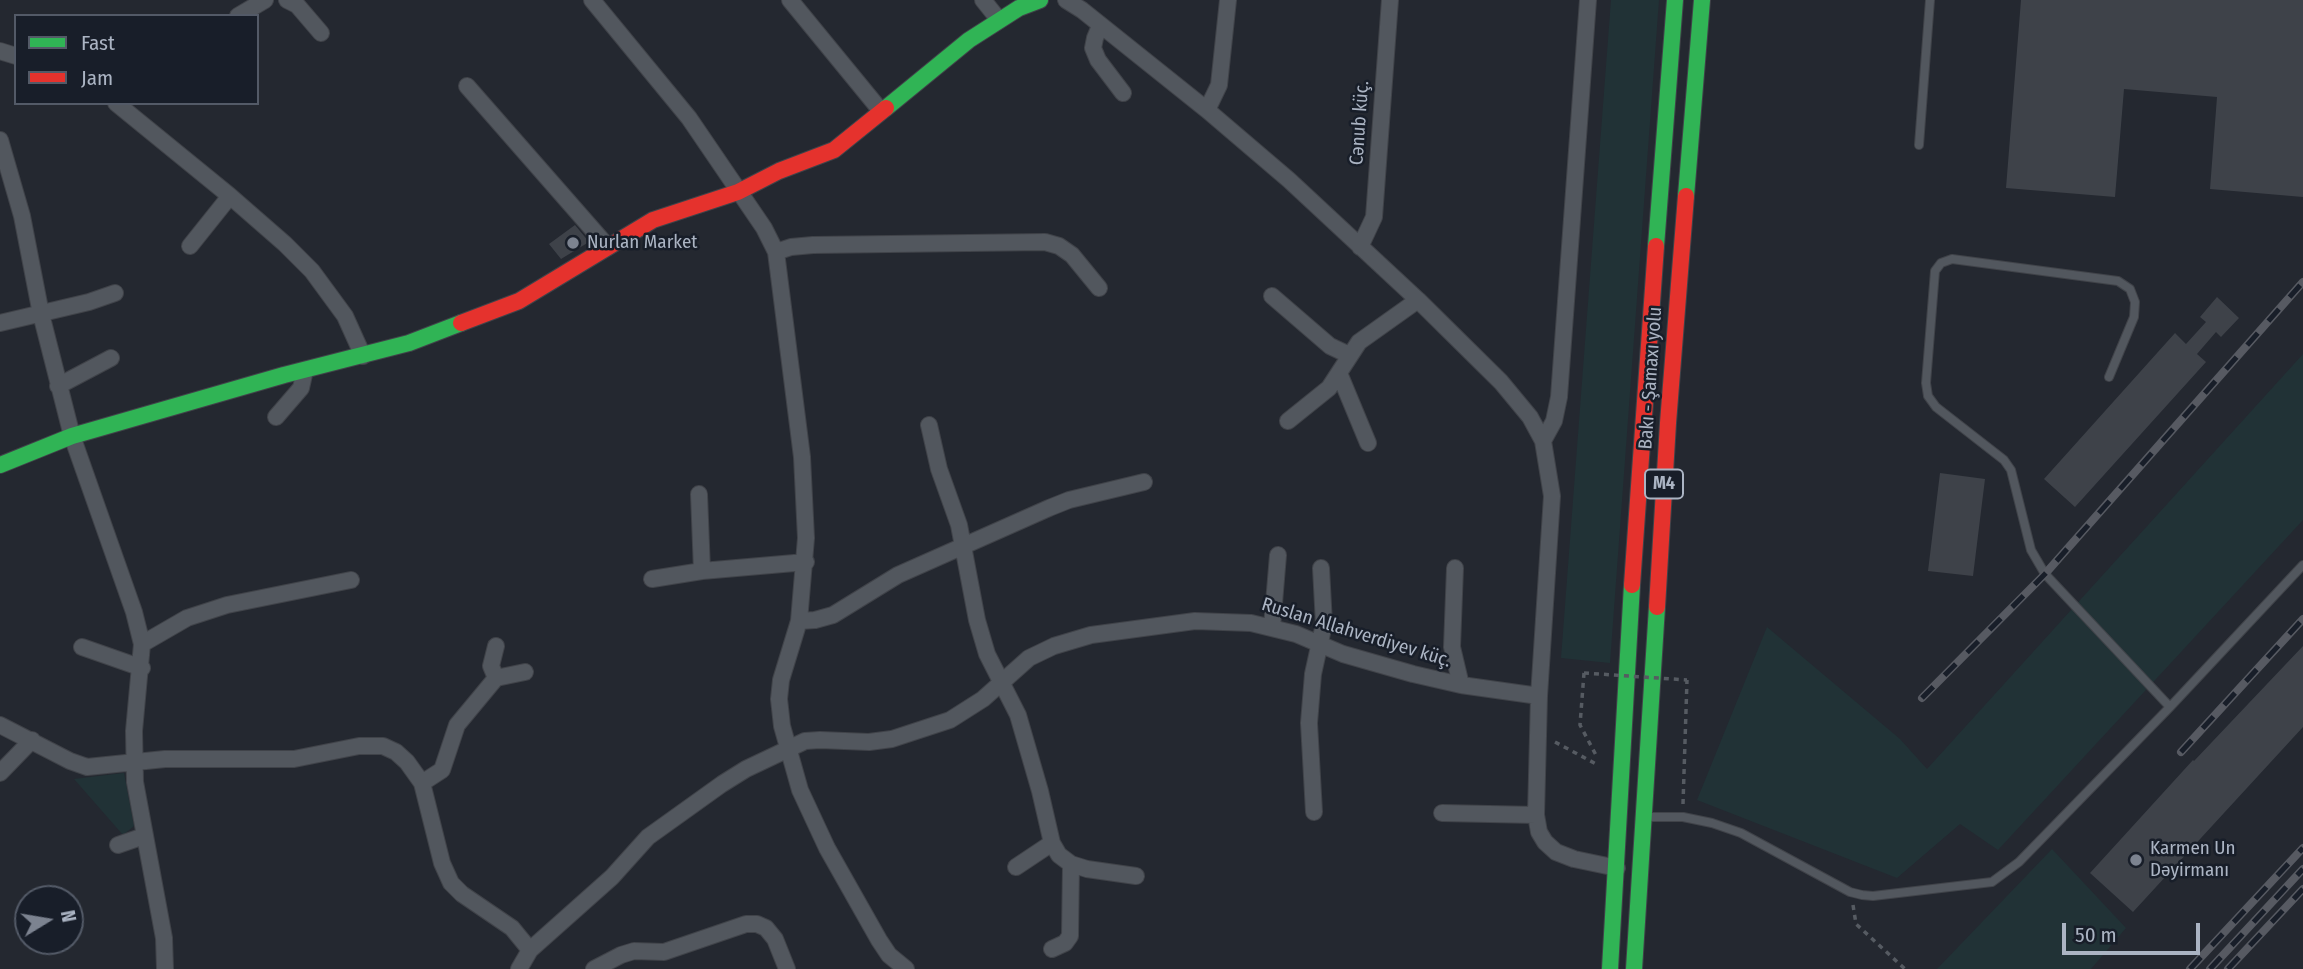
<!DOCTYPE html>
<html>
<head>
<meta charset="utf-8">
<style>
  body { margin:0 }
  #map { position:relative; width:2303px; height:969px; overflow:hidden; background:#242830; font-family:"Fira Sans Condensed",sans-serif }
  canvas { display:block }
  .legend { position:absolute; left:14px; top:14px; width:245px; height:91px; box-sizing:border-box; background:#181e29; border:2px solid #535a67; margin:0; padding:9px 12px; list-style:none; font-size:21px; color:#abb4c3 }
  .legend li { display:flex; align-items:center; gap:14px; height:35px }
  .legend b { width:35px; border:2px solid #535a67 }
  .north { position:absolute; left:14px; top:885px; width:70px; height:70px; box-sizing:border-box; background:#181e29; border:2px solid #535a67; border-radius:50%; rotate:79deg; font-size:19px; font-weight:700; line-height:28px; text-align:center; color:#abb4c3 }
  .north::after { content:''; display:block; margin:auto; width:24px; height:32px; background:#7c8390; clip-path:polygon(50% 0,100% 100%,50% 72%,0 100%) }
  .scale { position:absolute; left:2062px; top:923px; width:138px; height:32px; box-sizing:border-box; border:4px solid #abb4c3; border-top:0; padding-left:9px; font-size:21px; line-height:24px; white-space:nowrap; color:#abb4c3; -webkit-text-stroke:5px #181e29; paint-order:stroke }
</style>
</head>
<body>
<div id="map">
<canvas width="2303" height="969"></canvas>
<ul class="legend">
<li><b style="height:9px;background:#30b455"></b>Fast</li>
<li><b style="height:9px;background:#e5322d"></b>Jam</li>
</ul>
<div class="north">N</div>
<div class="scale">50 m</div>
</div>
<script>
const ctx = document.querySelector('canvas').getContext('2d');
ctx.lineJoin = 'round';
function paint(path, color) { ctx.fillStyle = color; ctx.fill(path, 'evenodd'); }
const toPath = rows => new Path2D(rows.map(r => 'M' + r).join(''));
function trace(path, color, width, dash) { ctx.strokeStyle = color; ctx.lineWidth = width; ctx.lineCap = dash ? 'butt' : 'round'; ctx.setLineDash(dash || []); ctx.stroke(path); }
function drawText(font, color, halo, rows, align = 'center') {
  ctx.font = font + ' "Fira Sans Condensed",sans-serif'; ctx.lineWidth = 5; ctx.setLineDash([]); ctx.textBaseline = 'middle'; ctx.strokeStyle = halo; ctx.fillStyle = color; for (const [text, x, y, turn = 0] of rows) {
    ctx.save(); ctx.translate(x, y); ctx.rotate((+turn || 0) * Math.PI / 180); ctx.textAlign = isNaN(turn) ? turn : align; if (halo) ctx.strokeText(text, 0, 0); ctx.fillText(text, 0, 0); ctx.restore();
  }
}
const green = toPath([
  [1611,0,1659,0,1610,663,1561,658],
  [2303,354,2303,520,1998,850,1960,824,1897,878,1697,800,1767,627,1900,739,1927,769],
  [124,773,134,826,123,835,74,779],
  [2052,849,2126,928,2091,969,1937,969]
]);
const building = toPath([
  [2021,0,2303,0,2303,197,2210,189,2217,97,2124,89,2115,197,2006,188],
  [575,225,589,242,561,259,549,244],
  [2217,297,2239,318,2221,337,2216,332,2197,354,2206,362,2075,507,2044,479,2175,333,2186,344,2206,322,2200,317],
  [1940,473,1985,479,1973,576,1928,571],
  [2303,646,2303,727,2133,912,2090,873,2193,760,2194,761]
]);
const path = toPath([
  [1584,673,1580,725,1597,757],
  [1555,742,1598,765],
  [1683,804,1687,680],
  [1853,905,1856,924,1905,969]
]);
const lane = toPath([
  [1919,145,1930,0],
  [2109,377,2134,317,2135,302,2130,289,2118,281,1952,259,1941,263,1935,271,1926,383,1928,396,1936,407,2004,460,2011,470,2031,550,2045,574,2170,707],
  [1652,817,1683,817,1712,823,1741,833,1850,892,1862,895,1873,896,1992,882,2019,862,2170,707,2303,565]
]);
const street = toPath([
  [287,0,297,5,321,33],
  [592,0,689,118,764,228,776,252,802,457,806,538,799,621,781,680,779,699,782,726,800,790,827,848,879,940,889,955,906,969],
  [790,0,881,111],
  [983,0,999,20],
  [1066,0,1082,10,1207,110,1289,180,1418,300,1501,382,1530,417,1543,441,1552,496,1539,696,1536,815,1539,832,1545,842,1556,852,1574,859,1617,868],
  [238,16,265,0],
  [1100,26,1095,38,1093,48,1098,60,1123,93],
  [0,51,16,56],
  [467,86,608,247],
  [116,103,230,196,285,244,312,271,345,316,363,356],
  [1207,110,1219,85,1228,0],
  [0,140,22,216,41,314,72,436,134,612,142,644,134,731,135,782,164,938,165,969],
  [190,246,230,196],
  [1360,247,1374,217,1390,0],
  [776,252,791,247,813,245,1045,242,1059,246,1072,255,1099,288],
  [1272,296,1330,346,1349,355],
  [0,323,89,302,115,293],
  [1339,373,1368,443],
  [58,386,111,358],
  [276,417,301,388,305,370],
  [1288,421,1329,388,1359,342,1418,300],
  [929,425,939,469,959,525,977,620,987,654,1018,715,1040,791,1052,843,1059,855,1071,864,1087,869,1136,876],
  [1543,441,1554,421,1559,397,1588,0],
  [699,494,702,571],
  [1455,568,1452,647,1461,685],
  [652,579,702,571,806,562],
  [799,621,815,620,833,615,898,575,1049,508,1069,500,1144,482],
  [1272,627,1278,555],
  [142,644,187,618,227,605,351,580],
  [82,647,142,668],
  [496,678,525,672],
  [0,725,70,761,87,767,165,759,294,759,359,746,383,746,396,752,407,762,422,783,442,863,451,883,462,894,512,928,530,950],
  [0,773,32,740],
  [422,783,442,770,457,725,496,678,491,666,496,646],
  [1314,812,1309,723,1313,674,1324,624,1321,568],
  [1442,813,1536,815],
  [118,845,144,836],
  [1016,867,1052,843],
  [1052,949,1065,943,1070,936,1071,864],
  [519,969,530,950,612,877,648,837,722,784,746,769,805,741,820,740,869,742,892,739,950,720,983,699,1029,658,1054,646,1091,635,1195,621,1251,623,1296,634,1343,654,1413,674,1461,685,1539,696],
  [594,969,621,955,634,951,664,952,746,924,757,924,766,928,775,939,787,969]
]);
const fast = toPath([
  [886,108,969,40,1019,8,1040,0],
  [1686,196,1702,0],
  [1656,246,1675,0],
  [0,465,72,436,284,375,409,343,461,323],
  [1610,969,1632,585],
  [1634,969,1657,607]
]);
const jam = toPath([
  [461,323,519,301,653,220,738,192,779,171,834,150,886,108],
  [1632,585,1656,246],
  [1657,607,1668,423,1686,196]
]);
const rail = toPath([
  [1922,698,2045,574,2303,282],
  [2181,752,2303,619],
  [2190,969,2303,848],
  [2210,969,2303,869],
  [2228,969,2303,889]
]);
const pathBridge = toPath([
  [1584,673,1687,680]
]);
const markers = [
  [573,243,7,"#7c8390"],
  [2136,860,7,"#7c8390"]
];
const shields = [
  [1664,484,38]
];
const shieldNames = [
  ["M4",1664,484]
];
const streetNames = [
  ["Cənub küç.",1360,123,-86],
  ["Bakı - Şamaxı yolu",1651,378,-86],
  ["Ruslan Allahverdiyev küç.",1356,633,17]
];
const poiNames = [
  ["Nurlan Market",587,243],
  ["Karmen Un",2150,849],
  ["Dəyirmanı",2150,871]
];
paint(green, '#213236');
paint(building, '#3e4249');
trace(lane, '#404349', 10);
trace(street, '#404349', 18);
trace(fast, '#404349', 18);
trace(jam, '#404349', 18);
trace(path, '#565b62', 3.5, [5, 5]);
trace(lane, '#52575e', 8);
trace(street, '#52575e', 16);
trace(fast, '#30b455', 16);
trace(jam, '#e5322d', 16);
trace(rail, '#575a62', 8);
trace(rail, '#181e29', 5, [16]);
trace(pathBridge, '#565b62', 3.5, [5, 5]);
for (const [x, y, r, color] of markers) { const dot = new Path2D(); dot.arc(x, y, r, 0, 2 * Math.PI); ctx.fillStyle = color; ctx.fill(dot); trace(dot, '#181e29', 2.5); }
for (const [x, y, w] of shields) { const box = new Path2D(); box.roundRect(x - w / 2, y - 14.5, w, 29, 5); ctx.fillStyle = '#181e29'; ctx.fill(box); trace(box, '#abb4c3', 2); }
drawText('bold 18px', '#abb4c3', null, shieldNames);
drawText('19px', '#abb4c3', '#181e29', streetNames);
drawText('19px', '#abb4c3', '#181e29', poiNames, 'left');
</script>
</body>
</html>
